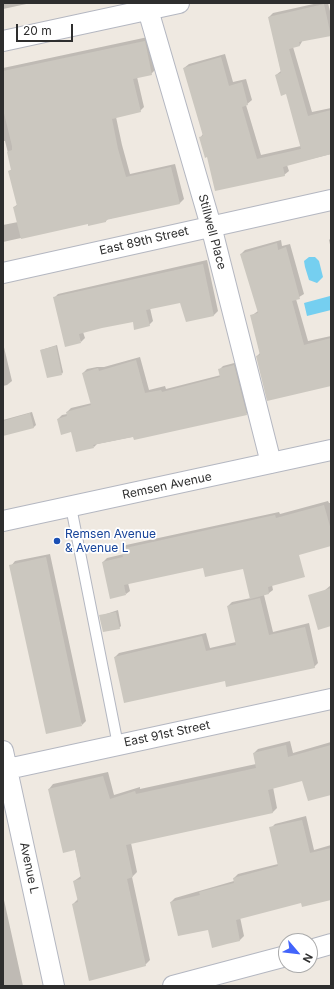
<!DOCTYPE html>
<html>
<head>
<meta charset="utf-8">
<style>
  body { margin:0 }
  #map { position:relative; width:334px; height:989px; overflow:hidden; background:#efe9e1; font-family:Inter,sans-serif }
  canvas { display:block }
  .frame { position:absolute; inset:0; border:4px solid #2e2e2e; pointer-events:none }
  .north { position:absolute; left:278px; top:933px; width:40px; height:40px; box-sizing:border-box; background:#fff; border:1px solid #ababab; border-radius:50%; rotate:118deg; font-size:11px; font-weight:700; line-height:16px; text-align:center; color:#2e2e2e }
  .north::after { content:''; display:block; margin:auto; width:14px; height:18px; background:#4264fb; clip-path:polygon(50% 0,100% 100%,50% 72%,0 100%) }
  .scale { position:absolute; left:16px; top:24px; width:57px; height:18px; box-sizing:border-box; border:2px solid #2e2e2e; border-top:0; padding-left:5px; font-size:12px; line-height:14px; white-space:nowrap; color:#2e2e2e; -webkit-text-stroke:3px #fff; paint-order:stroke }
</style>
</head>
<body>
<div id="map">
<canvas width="334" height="989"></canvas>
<div class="frame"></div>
<div class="north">N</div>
<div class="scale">20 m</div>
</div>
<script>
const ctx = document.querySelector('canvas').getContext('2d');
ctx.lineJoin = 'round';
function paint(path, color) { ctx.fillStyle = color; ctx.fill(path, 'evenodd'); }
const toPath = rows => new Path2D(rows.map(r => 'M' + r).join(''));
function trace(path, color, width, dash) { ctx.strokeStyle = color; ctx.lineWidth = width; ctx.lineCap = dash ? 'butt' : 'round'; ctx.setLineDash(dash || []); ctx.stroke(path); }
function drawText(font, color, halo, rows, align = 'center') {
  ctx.font = font + ' Inter,sans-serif'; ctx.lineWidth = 3.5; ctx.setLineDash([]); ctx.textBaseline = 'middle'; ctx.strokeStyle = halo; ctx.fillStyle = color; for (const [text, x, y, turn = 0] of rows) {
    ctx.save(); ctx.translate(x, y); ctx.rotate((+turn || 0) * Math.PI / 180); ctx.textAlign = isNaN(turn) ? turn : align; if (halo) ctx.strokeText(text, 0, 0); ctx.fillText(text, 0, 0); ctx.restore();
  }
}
const water = toPath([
  [309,257,315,257,319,261,323,277,317,283,309,280,305,267,304,261],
  [330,296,331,310,307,316,304,303]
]);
const shadow = toPath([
  [3,3,31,3,3,9],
  [318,3,328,3,331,15,331,35,303,40,300,45,293,47,312,112,331,108,331,154,287,165,289,171,284,175,208,156,200,138,203,134,184,68,189,64,225,54,233,82,246,79,252,100,246,105,261,155,301,146,287,93,276,75,281,71,269,17,273,13],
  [148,37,155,70,151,74,137,77,144,107,140,111,116,117,122,145,130,174,175,164,184,199,180,203,108,219,106,221,88,223,3,242,3,225,18,222,14,207,18,204,9,171,12,169,5,141,3,141,3,68],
  [331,238,331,249,329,240],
  [281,240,282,246,290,244,304,294,296,299,308,341,331,336,331,385,257,356,260,353,251,316,258,311,241,254,245,250],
  [207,260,218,311,214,315,186,320,181,302,150,308,153,321,149,325,133,321,102,327,83,332,85,338,81,342,54,298,58,294],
  [3,343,12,381,7,385,3,386],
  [57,345,63,372,62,374,41,350],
  [140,357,149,390,165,386,166,389,221,375,219,370,223,366,238,362,250,410,246,414,97,444,94,447,58,419,62,415,67,414,67,412,71,408,92,403,83,373,87,369,97,367,104,367],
  [32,412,36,425,34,427,3,435,3,420],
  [328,501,329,503,331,503,331,545,292,551,272,585,273,590,269,593,264,595,273,632,309,623,318,663,314,667,225,680,125,702,115,657,119,653,206,633,210,648,236,642,228,606,232,602,251,598,244,568,204,566,128,583,130,591,126,594,103,562,107,558,124,554,122,549,126,545,279,512,280,514],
  [50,554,86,721,82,725,11,566,15,561],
  [331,585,331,614,324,591],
  [118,610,121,626,119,628,100,616],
  [290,741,293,753,331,742,331,794,303,780,273,787,277,808,273,812,131,843,137,872,132,877,150,960,145,965,73,904,78,899,74,881,81,876,75,849,49,789,53,784,108,772,114,795,140,787,140,789,256,764,254,753,258,749],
  [306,816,314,850,331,845,331,898,302,902,240,917,244,936,240,940,213,946,209,928,171,902,175,898,234,881,234,878,238,874,278,864,271,828,275,824],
  [3,895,4,900,23,986,3,986]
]);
const building = toPath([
  [324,4,331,36,299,42,300,46,289,49,308,116,331,110,331,154,283,167,285,176,215,191,207,157,205,158,199,137,203,136,183,68,221,57,229,86,242,82,248,105,242,107,257,159,301,149,286,94,281,96,275,75,281,73,268,17],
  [145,41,152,75,133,79,141,112,112,119,118,149,126,177,171,167,180,204,106,220,106,222,88,226,88,224,21,239,13,207,17,206,8,171,11,170,7,152,12,150,12,146,3,109,3,71],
  [277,243,278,250,286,247,300,299,292,301,304,345,331,338,331,386,267,401,256,356,260,355,250,315,258,313,240,254],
  [203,264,214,316,186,322,180,303,146,310,150,326,134,330,133,322,102,328,79,334,81,343,65,347,53,297],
  [56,346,62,375,47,378,40,350],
  [136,360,145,393,161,390,162,392,220,377,218,369,234,365,247,415,134,440,133,437,93,445,94,448,76,452,71,432,61,435,57,419,67,416,66,412,91,405,82,373,98,368,99,371],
  [30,413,34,428,3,436,3,421],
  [324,505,331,530,331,546,299,555,305,577,268,587,269,594,250,599,243,569,205,577,203,568,124,585,126,595,110,599,102,562,123,557,121,549,275,515,276,518],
  [46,557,82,726,46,734,9,565],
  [331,588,331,626,318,630,308,595],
  [260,598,269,635,305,627,315,668,226,687,225,681,124,703,114,657,202,636,206,651,236,645,227,606],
  [116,612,120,629,103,632,99,615],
  [286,745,288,757,331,745,331,795,308,801,302,781,268,790,273,813,126,845,133,877,127,879,146,966,89,981,72,904,78,902,73,881,81,879,75,850,63,853,48,789,103,776,110,799,135,791,136,794,256,768,253,753],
  [302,820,310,853,331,848,331,900,302,907,301,903,236,920,240,941,227,944,212,948,208,930,178,936,170,902,200,895,199,892,234,883,233,878,278,866,269,827]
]);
const lane = toPath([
  [71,507,118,745]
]);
const street = toPath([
  [146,3,211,226,271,463],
  [3,41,179,3],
  [3,273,331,200],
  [3,521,331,450],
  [3,751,54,986],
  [3,770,331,699],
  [310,950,331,944],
  [173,986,286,956]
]);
const markers = [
  [57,541,4,"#1a4fb4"]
];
const streetNames = [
  ["Stillwell Place",212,232,75],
  ["East 89th Street",144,241,-13],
  ["Remsen Avenue",167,486,-12],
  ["East 91st Street",167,734,-12],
  ["Avenue L",29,868,78]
];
const transitNames = [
  ["Remsen Avenue",65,534],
  ["& Avenue L",65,548]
];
paint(water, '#75cff0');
paint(shadow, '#0003');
paint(building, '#cbc7bf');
trace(lane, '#b4b7c1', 12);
trace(street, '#b4b7c1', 22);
trace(lane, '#fff', 10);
trace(street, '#fff', 20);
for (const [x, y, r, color] of markers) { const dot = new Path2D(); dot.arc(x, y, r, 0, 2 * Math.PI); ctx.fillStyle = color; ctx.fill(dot); trace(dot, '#fff', 1.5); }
drawText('12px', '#2e2e2e', '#fff', streetNames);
drawText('12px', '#164399', '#fff', transitNames, 'left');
</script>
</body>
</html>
